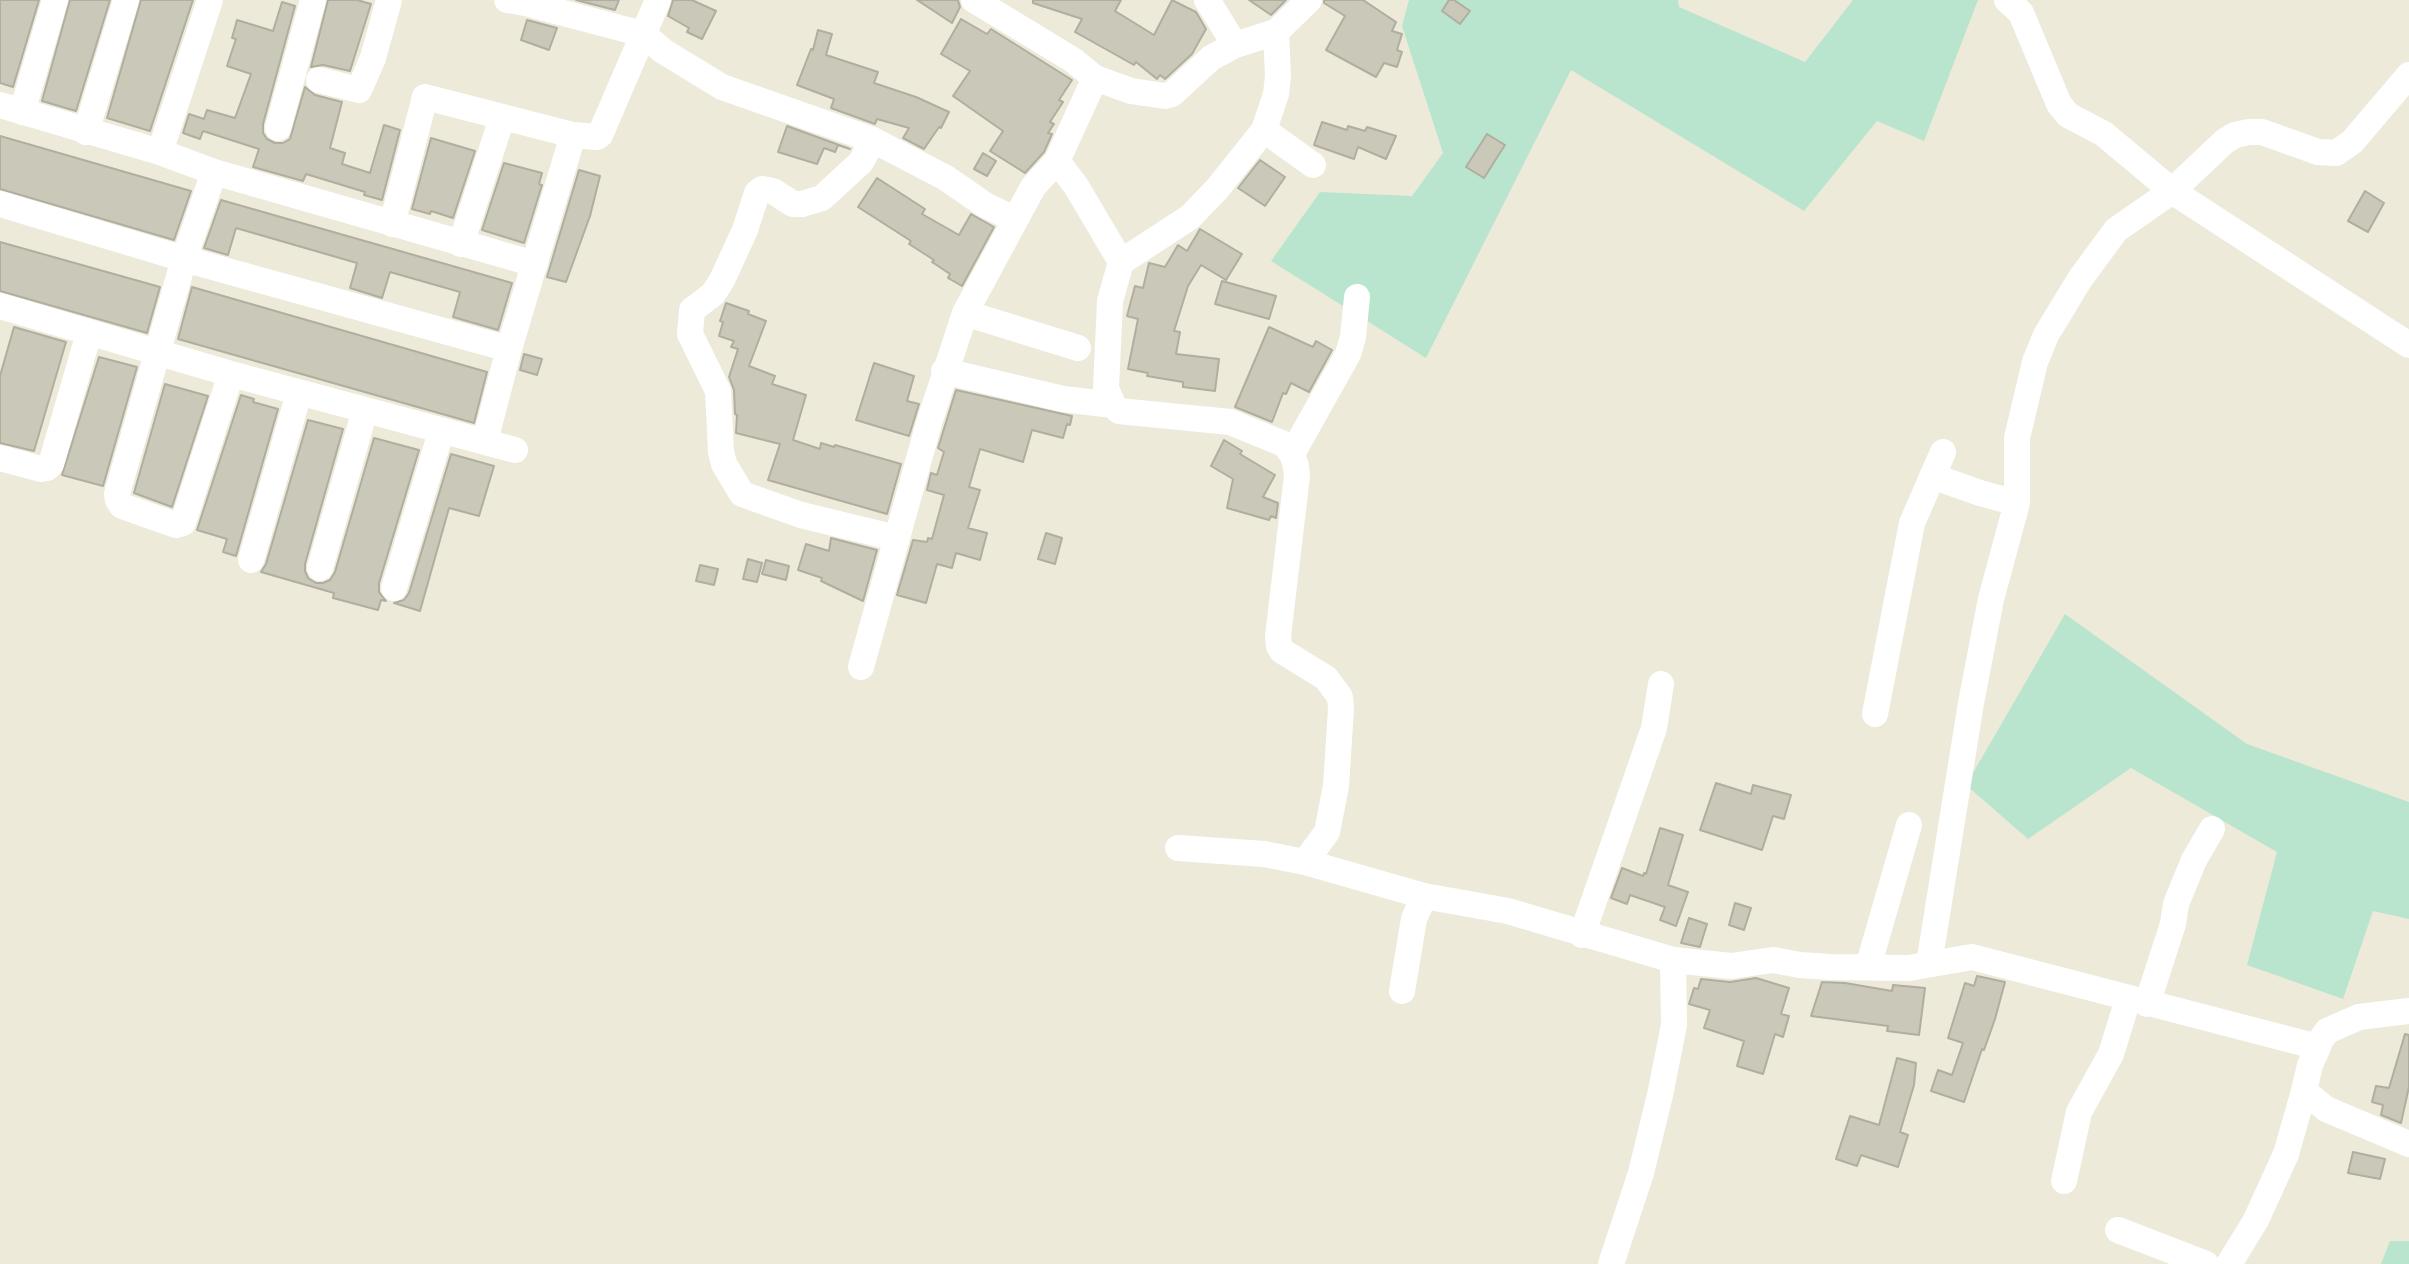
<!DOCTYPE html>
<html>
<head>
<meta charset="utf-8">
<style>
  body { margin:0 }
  canvas { display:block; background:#edeada }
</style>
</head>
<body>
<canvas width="2409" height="1264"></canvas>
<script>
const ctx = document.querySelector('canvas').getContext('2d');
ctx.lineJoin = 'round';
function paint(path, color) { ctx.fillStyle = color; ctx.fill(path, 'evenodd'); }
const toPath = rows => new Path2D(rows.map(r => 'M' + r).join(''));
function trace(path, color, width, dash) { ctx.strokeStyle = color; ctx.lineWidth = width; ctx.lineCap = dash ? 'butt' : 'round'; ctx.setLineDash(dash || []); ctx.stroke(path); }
const green = toPath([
  [1409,0,1678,0,1679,7,1805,62,1853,0,1978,0,1924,141,1877,121,1804,211,1571,70,1426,358,1271,261,1320,192,1412,196,1443,153,1402,26],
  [2065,614,2247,744,2409,802,2409,919,2373,911,2343,999,2247,965,2277,852,2131,768,2028,839,1966,785],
  [2390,1241,2409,1241,2409,1264,2381,1264]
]);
const building = toPath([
  [0,0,39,0,13,87,0,83,0,0],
  [70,0,110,0,76,111,42,101,70,0],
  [141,0,193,0,150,131,107,118,141,0],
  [328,0,357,0,371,4,350,71,323,65,311,67,328,0],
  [576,0,619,0,615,10,576,0],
  [673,0,692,0,716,11,702,39,687,32,689,28,668,16,673,0],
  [917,0,958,0,960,7,952,23,917,0],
  [1033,0,1121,0,1115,11,1154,35,1172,0,1196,12,1206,29,1192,54,1165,79,1160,75,1157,79,1136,62,1134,65,1075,32,1082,19,1033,3,1033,0],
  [1249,0,1286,0,1271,15,1249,0],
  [1324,0,1363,0,1396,22,1392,31,1402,34,1397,50,1402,52,1397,67,1384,63,1376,77,1326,50,1345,16,1324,3,1324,0],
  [1449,0,1454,0,1470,11,1460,24,1442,11,1449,0],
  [282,2,295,6,263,124,263,133,267,139,275,143,283,143,290,139,305,87,315,95,342,102,330,148,345,153,342,164,370,173,384,125,400,130,382,200,364,195,365,192,306,174,303,181,253,167,259,149,203,131,200,139,183,133,189,114,204,119,207,110,235,118,251,74,227,66,236,39,232,38,237,20,273,31,282,2],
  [961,19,987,34,991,29,1072,80,1059,100,1063,102,1050,122,1054,124,1048,133,1052,134,1044,152,1025,173,990,151,1003,131,953,96,970,71,941,54,961,19],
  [527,20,557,28,549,50,521,40,527,20],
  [818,30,832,34,826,55,878,72,874,83,916,97,949,112,941,128,939,127,924,149,903,138,909,128,877,119,875,124,831,108,834,99,797,85,811,49,813,50,818,30],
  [1322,122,1347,130,1348,126,1365,131,1367,127,1396,136,1386,159,1358,147,1354,159,1314,145,1322,122],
  [787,126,850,149,838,145,835,152,824,148,817,164,778,152,787,126],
  [1487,134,1505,145,1484,178,1466,167,1487,134],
  [0,136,191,191,174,240,0,189,0,136],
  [431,138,475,151,453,218,431,211,430,214,412,209,431,138],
  [983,153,996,161,987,176,974,169,983,153],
  [1260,160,1285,177,1265,206,1238,188,1260,160],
  [504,163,542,173,539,184,542,185,524,243,482,230,504,163],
  [579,170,600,176,590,216,566,282,547,277,579,170],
  [877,178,925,209,922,214,959,235,971,214,994,227,962,286,948,278,950,274,932,262,934,260,909,244,911,241,858,207,877,178],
  [2365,191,2384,203,2368,232,2348,221,2365,191],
  [221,200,512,283,498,330,453,317,460,292,390,272,382,298,350,288,357,263,236,228,228,255,204,248,221,200],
  [1200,229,1242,254,1226,280,1201,265,1188,286,1174,331,1180,332,1176,354,1219,359,1215,391,1183,387,1183,382,1147,376,1148,373,1128,369,1138,319,1127,316,1135,286,1143,288,1149,263,1165,267,1178,245,1187,251,1200,229],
  [0,242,160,287,147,333,0,291,0,242],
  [1222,281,1276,296,1269,319,1215,304,1222,281],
  [192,287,487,372,474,423,178,339,192,287],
  [726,303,749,311,748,314,766,321,749,366,775,376,772,384,806,395,793,440,820,449,821,443,834,447,835,445,901,464,887,514,768,480,780,444,736,433,737,415,735,414,734,390,729,377,738,349,731,347,734,341,719,336,723,322,720,321,726,303],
  [14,327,66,342,34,451,0,443,0,376,14,327],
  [1269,327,1313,347,1316,341,1332,350,1309,392,1291,383,1286,394,1283,393,1272,422,1235,407,1269,327],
  [524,354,542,359,537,375,520,370,524,354],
  [99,357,137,367,103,486,62,475,99,357],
  [874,363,914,376,907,401,919,404,909,436,856,420,874,363],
  [165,384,208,396,172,507,134,493,165,384],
  [956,390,1072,416,1070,425,1067,424,1063,438,1032,430,1023,462,980,449,969,487,980,490,968,528,987,533,980,560,956,553,952,568,937,564,926,603,897,595,913,540,927,542,928,538,932,539,944,495,927,490,931,473,937,475,944,452,938,448,956,390],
  [241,395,254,399,253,402,278,409,236,556,223,552,227,539,197,530,241,395],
  [308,420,343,429,305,564,305,571,308,578,316,583,323,583,330,580,335,572,374,438,419,450,379,583,379,592,386,601,381,600,378,610,333,598,334,593,261,572,266,564,308,420],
  [1224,440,1242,451,1240,454,1275,475,1263,497,1278,503,1276,518,1271,516,1269,520,1227,508,1233,479,1211,466,1224,440],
  [451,454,494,466,479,516,449,508,420,611,394,603,404,600,409,593,451,454],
  [1046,533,1062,538,1055,564,1038,559,1046,533],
  [831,538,877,550,863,601,821,581,822,578,798,570,806,544,829,551,831,538],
  [748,559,762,563,757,582,743,579,748,559],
  [766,560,789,566,786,580,762,574,766,560],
  [700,565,718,569,714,585,696,581,700,565],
  [1716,783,1751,794,1753,785,1791,795,1784,819,1773,816,1762,850,1700,830,1716,783],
  [1660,828,1683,835,1668,885,1688,892,1676,926,1660,920,1665,907,1630,895,1627,904,1611,898,1622,868,1643,876,1644,873,1646,874,1660,828],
  [1735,903,1751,908,1744,930,1729,925,1735,903],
  [1689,918,1707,924,1700,947,1681,943,1689,918],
  [1977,976,2005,982,1995,1019,1984,1050,1982,1049,1964,1102,1931,1091,1938,1070,1952,1075,1963,1043,1948,1038,1965,983,1974,986,1977,976],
  [1756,978,1789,988,1781,1014,1789,1016,1783,1037,1775,1034,1763,1074,1737,1066,1744,1041,1704,1028,1710,1010,1689,1004,1694,988,1698,989,1701,979,1730,982,1756,978],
  [1822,982,1845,983,1892,991,1893,985,1925,988,1919,1035,1887,1031,1888,1026,1811,1016,1822,982],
  [2405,1034,2409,1035,2409,1087,2401,1123,2381,1115,2383,1105,2372,1102,2376,1086,2389,1088,2405,1034],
  [1897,1058,1916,1063,1914,1085,1900,1132,1908,1135,1898,1167,1861,1155,1857,1166,1836,1159,1850,1116,1879,1125,1897,1058],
  [2353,1152,2385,1159,2380,1179,2348,1173,2353,1152]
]);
const minor = toPath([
  [507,0,525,3,643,34,663,51,722,87,873,140,946,178,985,205,1014,219],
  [974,0,1073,60,1095,78,1057,161,1076,186,1121,262,1110,301,1106,388,1113,405,1119,411,1230,422,1284,444,1292,454,1296,466,1297,476,1278,636,1279,646,1282,651,1326,678,1340,697,1341,709,1336,786,1327,832,1305,862],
  [1207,0,1235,45],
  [2007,0,2021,13,2059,104,2068,115,2104,134,2172,191,2409,345],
  [1095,78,1131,91,1165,96,1172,94,1211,58,1235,45,1276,32,1309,0],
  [319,80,359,90,373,58,389,0],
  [0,105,160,152,214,172,535,264],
  [22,112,55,0],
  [278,128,313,0],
  [1264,130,1313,165],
  [86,132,126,0],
  [873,140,861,162,822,198,802,204,793,204,773,191,762,189,757,193,745,230,722,280,713,294,692,310,690,334,718,391,721,452,724,464,742,494,801,515,896,538],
  [160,152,210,0],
  [214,172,184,259,117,494,118,500,122,506,176,525,183,523,231,374],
  [0,204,184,259,509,349],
  [392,224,425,97,573,135,597,137,600,135,658,0],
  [461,244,502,118],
  [1121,262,1190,217,1217,189,1264,130,1276,94,1278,76,1276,32],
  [0,306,231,374,515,450],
  [965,313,1078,348],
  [944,371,1063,399,1113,405],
  [485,441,509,349,573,135],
  [1292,454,1348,354,1353,337,1357,297],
  [0,458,41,469,47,468,51,464,89,333],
  [1932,476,1980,493,2017,503],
  [251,560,299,393],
  [320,568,365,410],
  [394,588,441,432],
  [861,667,929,423,965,313,1033,187,1057,161],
  [1875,714,1912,523,1943,452],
  [1178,848,1264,854,1305,862,1424,896,1508,911,1673,960,1731,966,1773,960,1800,965,1830,967,1909,968,1972,957,2318,1047,2320,1041,2327,1031,2359,1017,2409,1011],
  [1582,935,1654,728,1661,684],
  [1929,964,1971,703,1991,599,2017,503,2017,438,2035,362,2046,335,2080,279,2116,230,2172,191,2225,141,2235,135,2249,132,2262,132,2318,152,2336,153,2352,142,2409,75],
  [1868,967,1909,825],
  [1402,991,1414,919,1424,896],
  [2147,1004,2173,924,2176,904,2194,860,2212,829],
  [2318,1047,2310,1065,2304,1091,2326,1109,2409,1144],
  [2064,1181,2079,1112,2111,1054,2128,999],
  [2118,1230,2206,1264],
  [1611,1264,1641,1173,1660,1095,1674,1025,1673,960],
  [2229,1264,2256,1220,2286,1154,2304,1091]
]);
paint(green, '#b9e5cf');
paint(building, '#cac8b9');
trace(building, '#b0ae9f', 2);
trace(minor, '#fff', 26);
</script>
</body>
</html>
